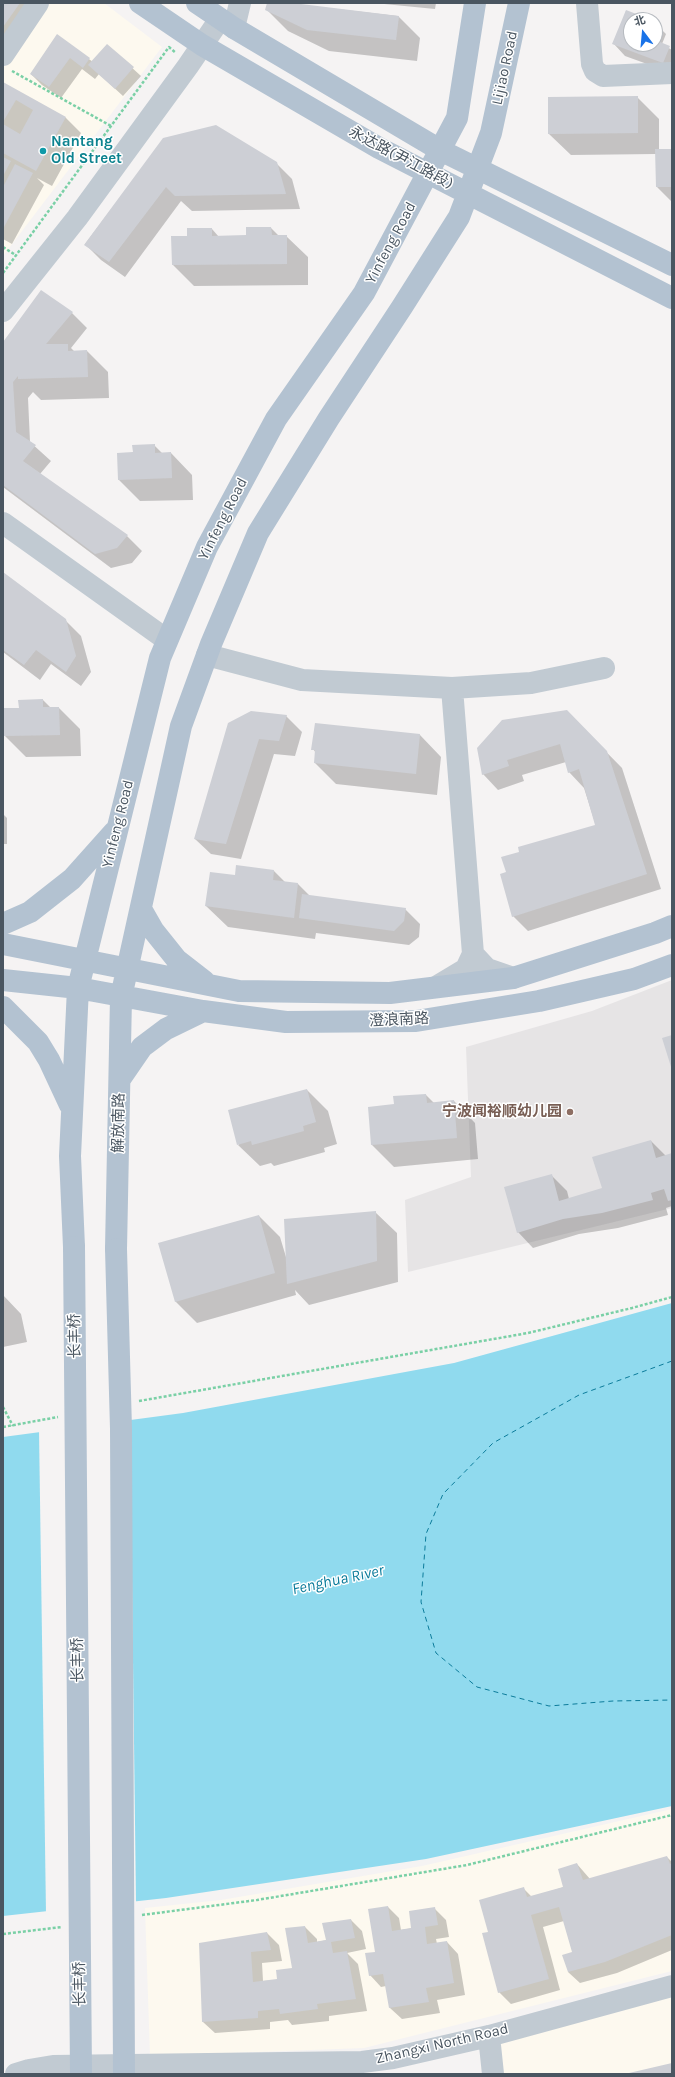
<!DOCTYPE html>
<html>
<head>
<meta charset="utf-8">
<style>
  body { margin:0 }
  #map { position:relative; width:675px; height:2077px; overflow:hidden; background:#f5f3f3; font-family:Karla,"Noto Sans SC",sans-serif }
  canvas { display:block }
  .frame { position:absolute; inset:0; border:4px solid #4a5661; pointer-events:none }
  .north { position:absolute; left:623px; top:12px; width:40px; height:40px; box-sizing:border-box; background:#fff; border:1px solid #b7bbc0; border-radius:50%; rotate:344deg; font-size:11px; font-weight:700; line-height:16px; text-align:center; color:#4a5661 }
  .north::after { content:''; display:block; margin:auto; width:14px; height:18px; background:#1a73e8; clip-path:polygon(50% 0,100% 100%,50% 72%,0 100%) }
</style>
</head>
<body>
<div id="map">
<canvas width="675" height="2077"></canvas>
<div class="frame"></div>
<div class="north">北</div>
</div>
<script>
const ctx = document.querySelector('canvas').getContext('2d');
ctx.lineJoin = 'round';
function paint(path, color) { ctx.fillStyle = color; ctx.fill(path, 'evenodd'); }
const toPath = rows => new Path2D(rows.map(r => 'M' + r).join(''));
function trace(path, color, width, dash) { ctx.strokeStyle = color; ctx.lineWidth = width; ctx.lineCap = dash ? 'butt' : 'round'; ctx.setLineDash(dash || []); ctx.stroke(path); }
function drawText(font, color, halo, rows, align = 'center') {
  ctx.font = font + ' Karla,"Noto Sans SC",sans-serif'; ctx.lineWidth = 3; ctx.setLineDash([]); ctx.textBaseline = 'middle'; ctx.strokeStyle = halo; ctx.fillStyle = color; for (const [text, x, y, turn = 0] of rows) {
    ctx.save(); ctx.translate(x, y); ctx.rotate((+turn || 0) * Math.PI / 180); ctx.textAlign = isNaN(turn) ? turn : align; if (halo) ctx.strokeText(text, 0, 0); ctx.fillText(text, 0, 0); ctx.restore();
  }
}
const commercial = toPath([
  [3,3,104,3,162,47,3,256],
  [672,1809,672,1971,364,2048,150,2056,145,1908,221,1900,422,1866],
  [672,1997,672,2074,502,2074,498,2041]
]);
const education = toPath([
  [672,980,672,1208,408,1272,405,1200,471,1177,466,1047,592,1011]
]);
const water = toPath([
  [672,1303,672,1806,426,1859,166,1898,3,1916,3,1437,183,1413,454,1363]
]);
const pier = toPath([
  [130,1418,136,1903,46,1913,39,1430]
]);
const shadow = toPath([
  [3,3,40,3,3,54],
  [268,3,285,3,398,16,420,38,417,61,329,51,288,31,266,9],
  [374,3,436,3,435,9],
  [626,11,649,20,631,20,631,44,655,44,655,23,666,34,662,44,672,50,672,73,625,56,614,44],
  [57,36,93,62,107,45,141,76,123,96,99,74,95,79,82,69,61,98,42,85,31,74],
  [3,84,66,118,81,133,52,186,37,178,44,185,12,244,3,239],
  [637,97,659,119,659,150,672,150,672,202,657,187,656,154,571,155,549,134],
  [164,139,276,163,292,179,300,209,192,211,181,201,125,277,101,260,85,244],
  [271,228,279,236,286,236,308,257,308,285,194,286,173,265,188,237,212,229,219,237,247,236],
  [41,292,72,313,87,328,71,348,74,351,87,351,108,372,109,398,41,400,33,392,28,398,30,442,51,461,40,474,127,536,142,551,132,563,111,568,3,487,3,344],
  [154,445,163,454,171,453,192,475,193,500,140,501,119,480,134,453],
  [3,573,65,620,81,636,91,672,81,686,51,664,40,680,3,652],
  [43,700,51,708,59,708,80,729,81,756,26,757,5,736,20,709],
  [566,711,622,768,661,889,528,931,513,916,507,873,596,826,584,788,569,772,566,762,522,775,524,781,498,790,483,774],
  [286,716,302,732,295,756,274,754,241,859,211,854,195,839,229,724],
  [420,735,441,757,437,795,336,784,315,763,316,753,313,749],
  [3,814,7,818,7,844,3,844],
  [274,871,285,882,298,884,310,896,405,909,420,924,419,937,409,945,316,933,315,939,228,927,206,906,235,876],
  [307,1090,328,1111,337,1144,324,1148,325,1152,274,1166,271,1163,260,1166,238,1145],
  [426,1095,434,1103,454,1101,475,1123,478,1159,394,1167,372,1145,369,1108,395,1105],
  [651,1141,666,1156,672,1154,672,1206,666,1208,668,1215,618,1228,579,1234,533,1248,518,1232,551,1175,567,1191,569,1199,603,1189],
  [375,1212,397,1233,398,1282,309,1305,295,1290,296,1295,197,1323,175,1301,259,1216,280,1237,286,1257],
  [3,1295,21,1314,27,1342,3,1347],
  [667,1857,672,1862,672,1950,617,1973,580,1983,568,1972,573,1953,564,1921,543,1927,560,1990,511,2004,499,1992,489,1933,523,1888,532,1897,564,1887,577,1864,590,1879],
  [388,1907,399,1918,401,1930,413,1928,434,1908,446,1920,449,1937,436,1939,437,1944,447,1942,458,1954,465,1995,437,2000,440,2013,402,2019,390,2008,386,1986,381,1987,370,1975],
  [351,1920,362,1931,366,1949,347,1953,358,1964,367,2011,329,2016,329,2021,292,2025,288,2020,270,2022,270,2029,215,2033,203,2022,200,1944,267,1933,279,1945,282,1961,262,1963,263,1981,278,1980,293,1968,305,1927,317,1939,317,1942,327,1940]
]);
const ferry = toPath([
  [672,1361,579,1395,493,1443,443,1494,426,1534,421,1602,436,1653,477,1687,549,1706,613,1701,672,1700]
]);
const building = toPath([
  [3,3,20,3,3,27],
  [267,3,293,3,399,16,396,40,307,30,265,10],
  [626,10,652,20,631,20,631,44,655,44,655,40,670,46,663,63,612,44],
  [57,34,90,58,83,68,70,58,49,87,30,74],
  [107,44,134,67,115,89,88,65],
  [3,82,66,117,36,171,3,153,3,124,20,134,33,110,16,100,3,122],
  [638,96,638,133,548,134,548,97],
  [216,125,277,162,286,194,175,196,166,187,109,262,84,245,163,138],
  [655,149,672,149,672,187,656,187],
  [3,157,11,161,3,176],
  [15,164,33,173,3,229,3,187],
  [246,227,271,227,272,235,287,235,287,264,172,265,171,236,187,236,187,228,212,228,212,236,246,235],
  [41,290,73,312,46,344,68,344,68,351,87,350,88,377,18,379,18,376,13,382,16,432,36,445,23,461,128,535,117,548,95,554,3,485,3,342],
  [155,444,155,453,171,452,172,478,118,480,117,453,133,452,132,445],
  [3,572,66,619,76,656,66,672,36,650,24,665,3,650],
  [43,699,43,707,59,707,60,735,4,736,3,708,19,708,18,700],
  [567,710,607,751,647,874,512,917,500,874,506,872,501,857,519,852,518,847,595,825,579,769,568,773,560,744,507,760,509,766,482,775,477,748,502,720],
  [251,711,287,715,279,741,259,739,226,844,194,839,228,723],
  [315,723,420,734,416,774,314,763,315,750,311,750],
  [236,865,274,870,273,880,298,883,294,918,205,906,210,872,235,875],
  [302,894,406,908,404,921,394,931,299,918],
  [672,1035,672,1070,662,1038],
  [307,1089,316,1122,303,1126,304,1131,252,1145,251,1141,237,1145,228,1110],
  [426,1094,427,1103,454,1100,457,1138,371,1145,368,1107,394,1104,393,1096],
  [651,1140,656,1158,672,1153,672,1200,668,1201,664,1189,651,1193,653,1200,602,1213,563,1219,517,1233,504,1187,552,1174,559,1201,602,1188,592,1157],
  [376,1211,377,1261,287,1284,284,1219],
  [259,1215,275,1273,175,1302,158,1243],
  [667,1856,670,1864,672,1863,672,1935,605,1962,568,1972,562,1955,572,1952,559,1907,531,1915,549,1979,498,1993,482,1933,488,1932,479,1900,524,1887,527,1897,563,1887,558,1869,577,1863,583,1880],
  [388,1906,392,1931,411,1928,409,1911,435,1907,438,1925,425,1927,427,1944,447,1941,454,1983,426,1988,429,2002,389,2008,383,1974,369,1976,365,1953,375,1952,368,1909],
  [351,1919,355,1938,331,1942,333,1953,347,1951,356,1999,317,2004,318,2009,280,2014,279,2009,258,2011,258,2018,202,2022,199,1943,267,1932,271,1950,251,1952,253,1982,277,1979,276,1970,292,1968,285,1928,305,1926,308,1943,326,1940,322,1923],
  [672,2063,672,2074,629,2074,629,2073]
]);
const path = toPath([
  [12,71,111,126],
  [3,247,17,256],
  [3,273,169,47,176,53],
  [139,1401,528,1333,632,1308,672,1297],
  [3,1407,13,1426],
  [3,1427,58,1417],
  [142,1915,257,1900,467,1865,672,1815],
  [3,1934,62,1927]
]);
const minor = toPath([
  [587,3,592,64,595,71,603,76,672,73],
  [234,28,240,3],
  [3,55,38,3],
  [3,311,77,218,188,66,220,19],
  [3,523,167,640],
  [207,655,302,680,452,688,473,954],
  [452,688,531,683,604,668],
  [436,987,466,969,473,954,487,969,513,978],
  [489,2036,493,2074],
  [16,2074,29,2070,53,2066,362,2062,393,2058,489,2036,672,1986]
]);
const major = toPath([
  [140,3,202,45,379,148,672,298],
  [197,3,234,28,440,150,672,265],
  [141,909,153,930,177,960,204,981],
  [3,924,30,912,72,879,114,832],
  [3,944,239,991,390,993,513,978,655,933,672,926],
  [3,980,78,988,203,1011,286,1022,416,1021,539,1001,634,979,672,965],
  [3,1007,38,1042,49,1060,70,1105],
  [120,1079,142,1047,166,1029,203,1011],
  [74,1247,70,1156,78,988,160,658,207,547,276,419,364,293,457,118,475,3],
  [116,1249,121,997,181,726,211,644,258,533,329,418,402,307,459,217,491,133,519,3]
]);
const majorBridge = toPath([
  [74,1247,81,2074],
  [116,1249,121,1429,124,2074]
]);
const markers = [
  [43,151,4,"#0f9aa8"],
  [570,1112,4,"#8d6e63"]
];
const streetNames = [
  ["Lijiao Road",505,68,-78],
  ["永达路(尹江路段)",401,158,28],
  ["Yinfeng Road",391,243,-62],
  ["Yinfeng Road",223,519,-63],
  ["Yinfeng Road",118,824,-76],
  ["澄浪南路",399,1020,-3],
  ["解放南路",119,1123,-89],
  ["长丰桥",75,1336,-91],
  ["长丰桥",78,1660,-91],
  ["长丰桥",80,1984,-91],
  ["Zhangxi North Road",442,2044,-13]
];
const cultureNames = [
  ["Nantang",51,142],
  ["Old Street",51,159]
];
const educationNames = [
  ["宁波闻裕顺幼儿园",562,1112]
];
const waterNames = [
  ["Fenghua Rıver",338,1580,-12]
];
paint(commercial, '#fdf9ef');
paint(education, '#e6e4e5');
paint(water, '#90daee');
paint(pier, '#f5f3f3');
paint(shadow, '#0003');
trace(ferry, '#0c7c9b', 1, [5, 4]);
paint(building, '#cdcfd5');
trace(path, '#7ad0a6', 2.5, [3, 2]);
trace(minor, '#c1cad2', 22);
trace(major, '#b3c2d1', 22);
trace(majorBridge, '#b3c2d1', 22);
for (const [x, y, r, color] of markers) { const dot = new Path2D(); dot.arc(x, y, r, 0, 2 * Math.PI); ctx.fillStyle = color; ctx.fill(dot); trace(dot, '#fff', 1.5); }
drawText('15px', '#4a5661', '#fff', streetNames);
drawText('bold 15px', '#0d838f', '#fff', cultureNames, 'left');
drawText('bold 15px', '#785e54', '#fff', educationNames, 'right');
drawText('italic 16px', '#0c7c9b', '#fff', waterNames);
</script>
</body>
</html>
